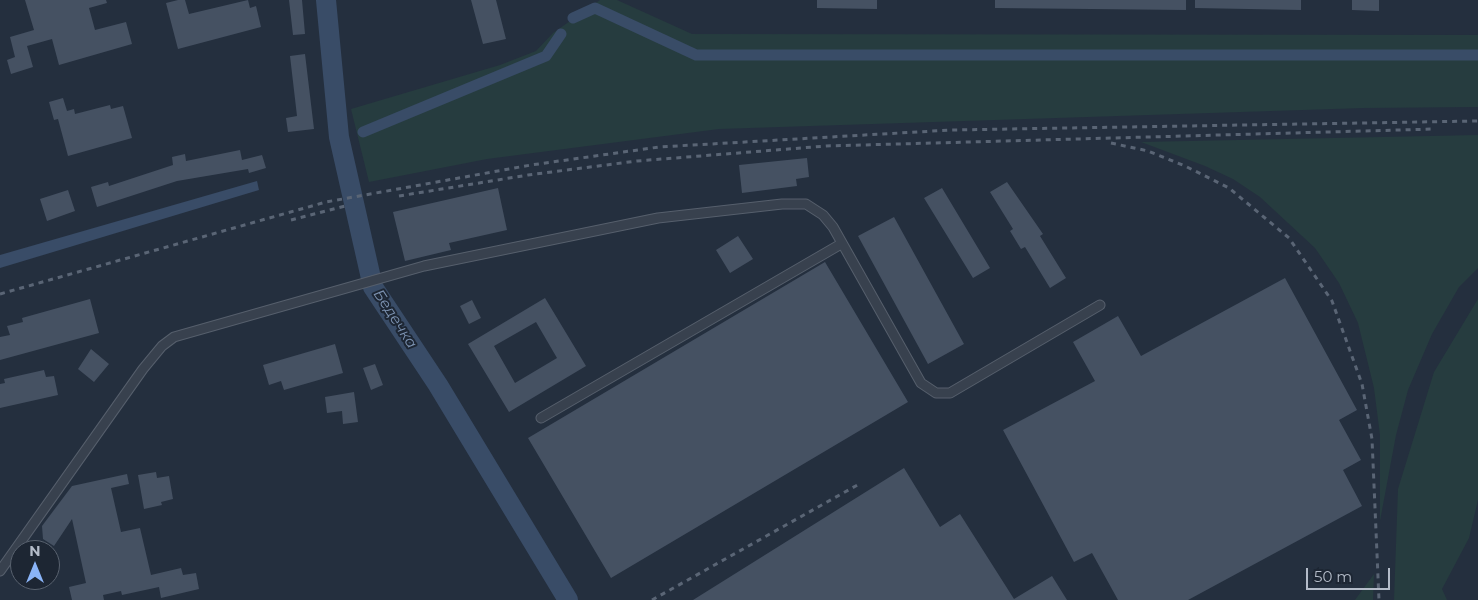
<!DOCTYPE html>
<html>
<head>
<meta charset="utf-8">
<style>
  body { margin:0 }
  #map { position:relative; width:1478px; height:600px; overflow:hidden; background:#242f3e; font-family:Montserrat,sans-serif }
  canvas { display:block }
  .north { position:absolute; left:10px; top:540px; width:50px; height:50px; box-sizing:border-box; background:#1d2633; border:1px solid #59626f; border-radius:50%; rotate:0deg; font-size:14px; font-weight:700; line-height:20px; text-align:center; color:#b4bcc9 }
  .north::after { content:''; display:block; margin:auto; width:18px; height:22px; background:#8ab4f8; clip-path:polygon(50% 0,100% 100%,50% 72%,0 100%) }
  .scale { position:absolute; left:1306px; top:568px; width:84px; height:22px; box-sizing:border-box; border:2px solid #b4bcc9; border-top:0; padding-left:6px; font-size:15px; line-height:18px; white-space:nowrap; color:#b4bcc9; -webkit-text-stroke:4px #1d2633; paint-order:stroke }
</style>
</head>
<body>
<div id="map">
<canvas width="1478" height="600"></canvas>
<div class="north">N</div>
<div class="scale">50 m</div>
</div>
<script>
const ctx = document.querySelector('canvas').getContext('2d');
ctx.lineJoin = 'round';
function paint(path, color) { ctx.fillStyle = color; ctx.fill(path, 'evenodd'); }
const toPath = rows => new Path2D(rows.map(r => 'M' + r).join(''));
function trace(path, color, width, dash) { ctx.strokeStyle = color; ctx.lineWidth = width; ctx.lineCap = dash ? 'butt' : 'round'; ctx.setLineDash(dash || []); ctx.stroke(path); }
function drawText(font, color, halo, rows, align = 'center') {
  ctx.font = font + ' Montserrat,sans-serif'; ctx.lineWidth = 4; ctx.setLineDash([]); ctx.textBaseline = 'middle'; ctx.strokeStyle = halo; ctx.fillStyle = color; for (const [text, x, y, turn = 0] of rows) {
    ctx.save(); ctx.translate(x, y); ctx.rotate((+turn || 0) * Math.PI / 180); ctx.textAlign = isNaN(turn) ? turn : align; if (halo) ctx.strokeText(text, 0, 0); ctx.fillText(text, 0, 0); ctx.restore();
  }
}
const green = toPath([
  [600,0,617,0,692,34,1478,35,1478,107,1364,108,719,129,487,159,369,182,351,109,500,65,536,51,553,33],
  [1478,135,1478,268,1459,287,1432,334,1408,390,1396,435,1380,521,1380,435,1374,388,1358,323,1339,283,1315,248,1260,197,1233,179,1205,166,1141,142],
  [1478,299,1478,500,1469,538,1442,589,1447,600,1394,600,1398,489,1434,372],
  [1374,574,1373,600,1355,600]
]);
const water = toPath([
  [257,181,259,190,0,268,0,255]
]);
const canal = toPath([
  [573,18,595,8,696,55,1478,55],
  [363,132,546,56,561,34]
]);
const river = toPath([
  [326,0,339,137,373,287,438,385,568,600]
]);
const building = toPath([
  [25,0,106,0,107,3,89,8,95,30,126,22,132,44,59,65,52,39,27,46,33,67,11,74,7,60,15,57,10,37,34,30],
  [178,0,185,0,189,14,248,0,250,8,256,6,261,27,178,49,166,3],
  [289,0,302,0,305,34,293,35],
  [471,0,496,0,506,39,483,44],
  [817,0,877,0,877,9,817,8],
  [995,0,1186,0,1186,10,995,8],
  [1195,0,1301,0,1301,10,1195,8],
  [1352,0,1379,0,1379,11,1352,10],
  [305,54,314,129,288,132,286,118,297,116,290,56],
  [63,98,67,111,74,109,75,114,110,105,111,109,123,106,132,138,68,156,58,119,54,120,49,102],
  [240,150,242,160,262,155,266,168,249,173,248,169,177,181,97,207,91,187,108,182,109,186,173,165,172,157,185,154,186,161],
  [807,158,809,177,796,179,797,186,742,193,739,165],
  [1007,182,1043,234,1040,236,1066,278,1050,288,1025,247,1021,249,1010,231,1013,229,990,192],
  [498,188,507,230,449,243,451,250,405,261,393,212],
  [942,188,990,268,973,278,924,198],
  [68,190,75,211,47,221,40,199],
  [894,217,964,344,928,364,858,236],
  [738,236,753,259,730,273,716,250],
  [825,262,908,402,611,578,528,438],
  [1285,278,1357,410,1339,420,1361,460,1343,470,1362,506,1188,600,1118,600,1092,553,1074,562,1003,430,1095,381,1073,342,1118,316,1141,356],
  [545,298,586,366,509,412,468,344],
  [536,322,557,358,515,383,494,346],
  [90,299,99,333,0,360,0,337,10,335,7,326,23,322,22,318],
  [472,300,481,318,469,324,460,306],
  [335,344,343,373,284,390,281,381,269,385,263,365],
  [91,349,109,364,94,382,78,369],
  [375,364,383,385,371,390,363,368],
  [44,370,46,377,54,376,58,395,0,408,0,384,5,383,4,379],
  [354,392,358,422,343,424,342,411,327,413,325,397],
  [904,468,940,527,960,514,1014,599,1052,576,1067,600,693,600],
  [156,472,157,478,169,476,173,499,161,502,162,505,144,509,138,475],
  [127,474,129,484,111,488,121,532,140,528,151,575,181,568,183,575,196,573,199,589,161,598,159,587,122,595,121,591,103,595,104,600,72,600,69,587,86,583,72,519,54,546,43,539,42,526,72,486]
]);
const street = toPath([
  [541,418,841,244],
  [0,571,143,369,162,346,174,337,424,266,658,218,782,204,806,204,823,215,833,227,921,383,936,393,950,393,1100,305]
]);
const rail = toPath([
  [1111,143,1148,151,1185,166,1229,188,1289,238,1332,301,1362,384,1372,439,1379,600],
  [399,196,528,175,637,161,826,146,1435,129],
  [291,220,345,206],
  [0,294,326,202,531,165,659,147,951,130,1478,121],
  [652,600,861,483]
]);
const waterNames = [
  ["Бедечка",395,319,57]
];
paint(green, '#263c3f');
paint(water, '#394c67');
trace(canal, '#394c67', 11);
trace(river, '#394c67', 20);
paint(building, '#455162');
trace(street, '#565f6c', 11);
trace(street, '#38414e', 9);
trace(rail, '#5a6575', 3, [5, 5]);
drawText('italic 15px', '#7c92b1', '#1d2633', waterNames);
</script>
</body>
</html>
